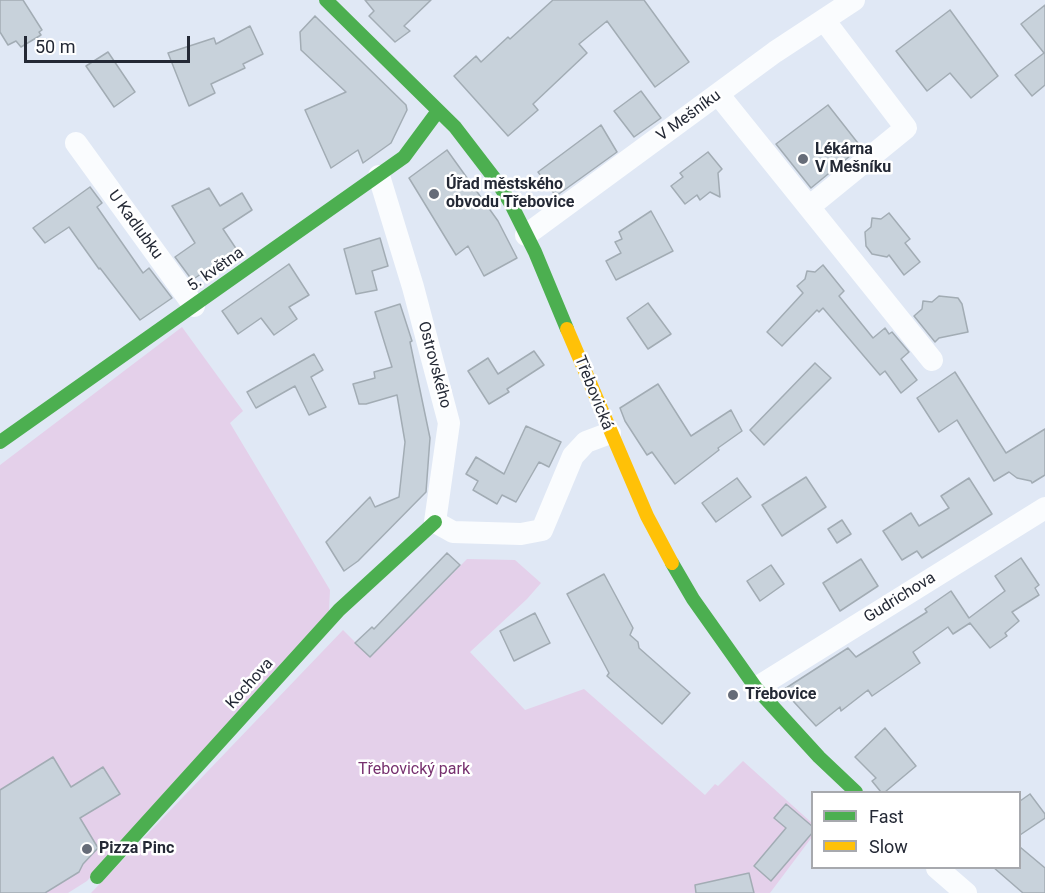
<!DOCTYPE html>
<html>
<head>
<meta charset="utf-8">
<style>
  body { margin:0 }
  #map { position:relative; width:1045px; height:893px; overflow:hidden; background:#e0e8f5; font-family:Roboto,sans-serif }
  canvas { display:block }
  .legend { position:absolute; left:811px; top:791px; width:210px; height:78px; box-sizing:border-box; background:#fff; border:2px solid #a7a9ae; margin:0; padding:8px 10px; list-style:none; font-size:18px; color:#242935 }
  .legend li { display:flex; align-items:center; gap:12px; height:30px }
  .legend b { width:30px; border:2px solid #a7a9ae }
  .scale { position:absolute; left:24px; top:36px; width:166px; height:27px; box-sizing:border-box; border:3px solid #242935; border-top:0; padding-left:8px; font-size:18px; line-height:21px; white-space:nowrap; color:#242935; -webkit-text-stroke:4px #fff; paint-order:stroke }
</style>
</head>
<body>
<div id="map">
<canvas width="1045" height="893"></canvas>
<ul class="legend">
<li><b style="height:8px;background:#4caf50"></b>Fast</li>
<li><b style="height:8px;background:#ffc107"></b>Slow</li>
</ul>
<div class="scale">50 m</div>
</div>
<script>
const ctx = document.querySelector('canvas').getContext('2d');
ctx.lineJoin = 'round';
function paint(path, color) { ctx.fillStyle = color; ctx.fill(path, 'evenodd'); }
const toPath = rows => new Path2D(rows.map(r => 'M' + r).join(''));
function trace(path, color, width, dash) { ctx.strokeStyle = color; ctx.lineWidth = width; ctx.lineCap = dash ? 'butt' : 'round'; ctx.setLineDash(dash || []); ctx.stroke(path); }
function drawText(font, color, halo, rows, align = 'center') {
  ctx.font = font + ' Roboto,sans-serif'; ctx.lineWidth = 5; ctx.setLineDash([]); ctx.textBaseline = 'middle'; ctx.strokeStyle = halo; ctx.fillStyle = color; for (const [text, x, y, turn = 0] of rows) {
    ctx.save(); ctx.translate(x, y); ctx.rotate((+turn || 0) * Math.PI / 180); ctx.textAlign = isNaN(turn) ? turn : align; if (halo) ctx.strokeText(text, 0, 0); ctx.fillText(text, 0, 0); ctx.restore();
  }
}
const green = toPath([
  [182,327,243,411,230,423,330,590,329,611,87,881,68,893,0,893,0,465],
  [467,559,515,560,541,583,527,599,470,652,525,710,584,689,705,795,715,784,718,786,743,761,812,823,812,837,770,893,91,893,343,630,370,657]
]);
const building = toPath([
  [0,0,23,0,42,30,39,32,41,35,21,47,16,41,8,45,0,32,0,0],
  [365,0,431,0,404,26,410,31,395,42,369,16,374,11,365,0],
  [553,0,644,0,689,62,655,87,607,21,579,44,587,53,533,104,538,110,508,136,454,76,476,56,481,62,508,37,510,39,553,0],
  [1045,5,1045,85,1032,96,1015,75,1044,53,1021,24,1045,5],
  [950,10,998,76,971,98,950,73,927,91,896,51,950,10],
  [315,16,406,105,407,110,391,143,363,163,358,150,331,168,305,110,346,92,301,50,300,32,315,16],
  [250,26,263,54,243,64,245,68,211,84,215,93,189,106,168,53,214,38,216,44,250,26],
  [108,52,135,92,114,107,86,66,108,52],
  [641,91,661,118,634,137,614,111,641,91],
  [828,105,861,147,811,188,776,144,828,105],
  [601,125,617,152,556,196,538,172,601,125],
  [447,150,498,221,517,258,484,276,468,246,456,255,409,178,447,150],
  [708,152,722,169,718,173,720,197,710,192,700,200,697,195,685,204,671,186,683,177,680,173,708,152],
  [90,187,102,203,97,207,143,273,149,268,172,298,140,320,100,268,99,269,69,227,45,243,33,228,90,187],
  [209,188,220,206,242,193,252,210,223,229,237,250,192,280,175,257,195,243,172,206,209,188],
  [651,211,673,251,616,280,606,261,621,253,615,242,622,239,619,232,651,211],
  [889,213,910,239,905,243,920,262,904,275,889,255,887,257,872,254,866,246,865,232,871,227,872,218,881,219,889,213],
  [380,238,388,266,372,271,377,290,356,294,344,249,380,238],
  [289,264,309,295,289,307,297,319,274,335,261,318,238,334,222,311,289,264],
  [823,265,844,291,839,296,873,338,885,328,889,334,892,332,909,352,901,359,917,380,901,393,885,371,880,375,823,308,819,312,817,310,782,346,767,332,803,293,797,286,805,279,807,271,815,272,823,265],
  [939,296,958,298,962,304,968,332,939,338,935,342,914,316,922,309,923,301,932,302,939,296],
  [648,303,671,334,648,349,627,318,648,303],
  [400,304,412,341,410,342,430,438,426,492,358,561,344,571,326,542,370,497,375,507,399,497,405,442,397,395,366,404,359,404,353,384,375,378,374,372,392,367,375,312,400,304],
  [534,351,544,365,507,389,509,392,489,404,468,371,488,358,498,374,534,351],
  [314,354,323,370,311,377,326,407,309,415,295,386,256,408,247,392,314,354],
  [815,363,831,378,764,445,750,430,815,363],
  [955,372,1006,453,1045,429,1045,475,1032,483,1031,481,1017,478,1009,472,994,481,957,420,939,432,917,398,955,372],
  [658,384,691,436,731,410,742,431,718,448,719,450,675,484,652,452,647,455,625,421,620,408,658,384],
  [526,426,561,442,549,467,539,462,516,502,502,495,497,504,473,490,478,481,466,474,476,457,504,474,526,426],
  [806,477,826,507,782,536,762,505,806,477],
  [737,478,751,497,716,522,702,503,737,478],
  [969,478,992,514,922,558,917,551,902,560,883,531,911,513,919,526,949,508,941,496,969,478],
  [842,520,851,534,837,543,828,529,842,520],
  [447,553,460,565,370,657,355,643,372,627,374,629,447,553],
  [1021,558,1039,585,1035,588,1039,595,1012,612,1019,621,1005,633,1007,636,990,648,970,623,953,634,948,627,913,652,920,663,872,696,868,690,841,711,840,707,816,726,783,690,848,648,856,657,927,612,925,609,951,591,969,618,1005,591,995,576,1021,558],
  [861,559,878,586,840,611,823,583,861,559],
  [771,565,784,584,760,601,747,581,771,565],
  [604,574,633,628,630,635,638,642,639,648,690,693,662,724,607,676,609,673,567,594,604,574],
  [535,613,550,643,514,661,500,631,535,613],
  [885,728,916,766,885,792,881,792,872,781,876,778,855,757,885,728],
  [53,757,71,787,103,767,120,794,80,818,98,848,83,864,79,872,45,893,0,893,0,790,53,757],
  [1030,794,1045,814,1045,818,1020,835,1020,801,1030,794],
  [786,804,813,827,813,832,771,881,754,866,786,828,774,818,786,804],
  [1020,847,1045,868,1045,893,1023,893,993,867,1020,867,1020,847],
  [749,873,754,893,696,893,695,885,749,873]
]);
const street = toPath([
  [718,94,932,360],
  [76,143,194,306],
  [379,176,413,287,449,423,435,522,453,532,521,534,542,530,573,456,586,442,610,433],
  [809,207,906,128,824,20],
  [526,235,775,52,854,0],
  [756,688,1045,508],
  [937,868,966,893]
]);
const fast = toPath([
  [326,0,455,127,498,183,511,204,535,252,567,329],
  [0,442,404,157,438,111],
  [672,563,693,599,756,688,819,757,856,792],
  [97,877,339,610,435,522]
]);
const slow = toPath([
  [567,329,647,516,672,563]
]);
const markers = [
  [803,159,6,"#666c78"],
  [434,194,6,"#666c78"],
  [733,695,6,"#666c78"],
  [87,849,6,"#666c78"]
];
const streetNames = [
  ["V Mešníku",689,116,-36],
  ["U Kadlubku",135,225,54],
  ["5. května",216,270,-35],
  ["Ostrovského",434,365,75],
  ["Třebovická",593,393,68],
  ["Gudrichova",900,598,-32],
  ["Kochova",250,684,-48]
];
const poiNames = [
  ["Lékárna",815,150],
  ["V Mešníku",815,168],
  ["Úřad městského",446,185],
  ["obvodu Třebovice",446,203],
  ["Třebovice",745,695],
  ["Pizza Pinc",99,849]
];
const parkNames = [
  ["Třebovický park",414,770]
];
paint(green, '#e4d0ea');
paint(building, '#c8d2db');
trace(building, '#a2acb4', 1.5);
trace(street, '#fafcfe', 22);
trace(fast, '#4caf50', 14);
trace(slow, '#ffc107', 14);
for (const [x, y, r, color] of markers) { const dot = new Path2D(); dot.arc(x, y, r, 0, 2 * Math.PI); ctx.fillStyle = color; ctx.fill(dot); trace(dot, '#fff', 2); }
drawText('16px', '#242935', '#fff', streetNames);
drawText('bold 16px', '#242935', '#fff', poiNames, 'left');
drawText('16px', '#77316f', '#fff', parkNames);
</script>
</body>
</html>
